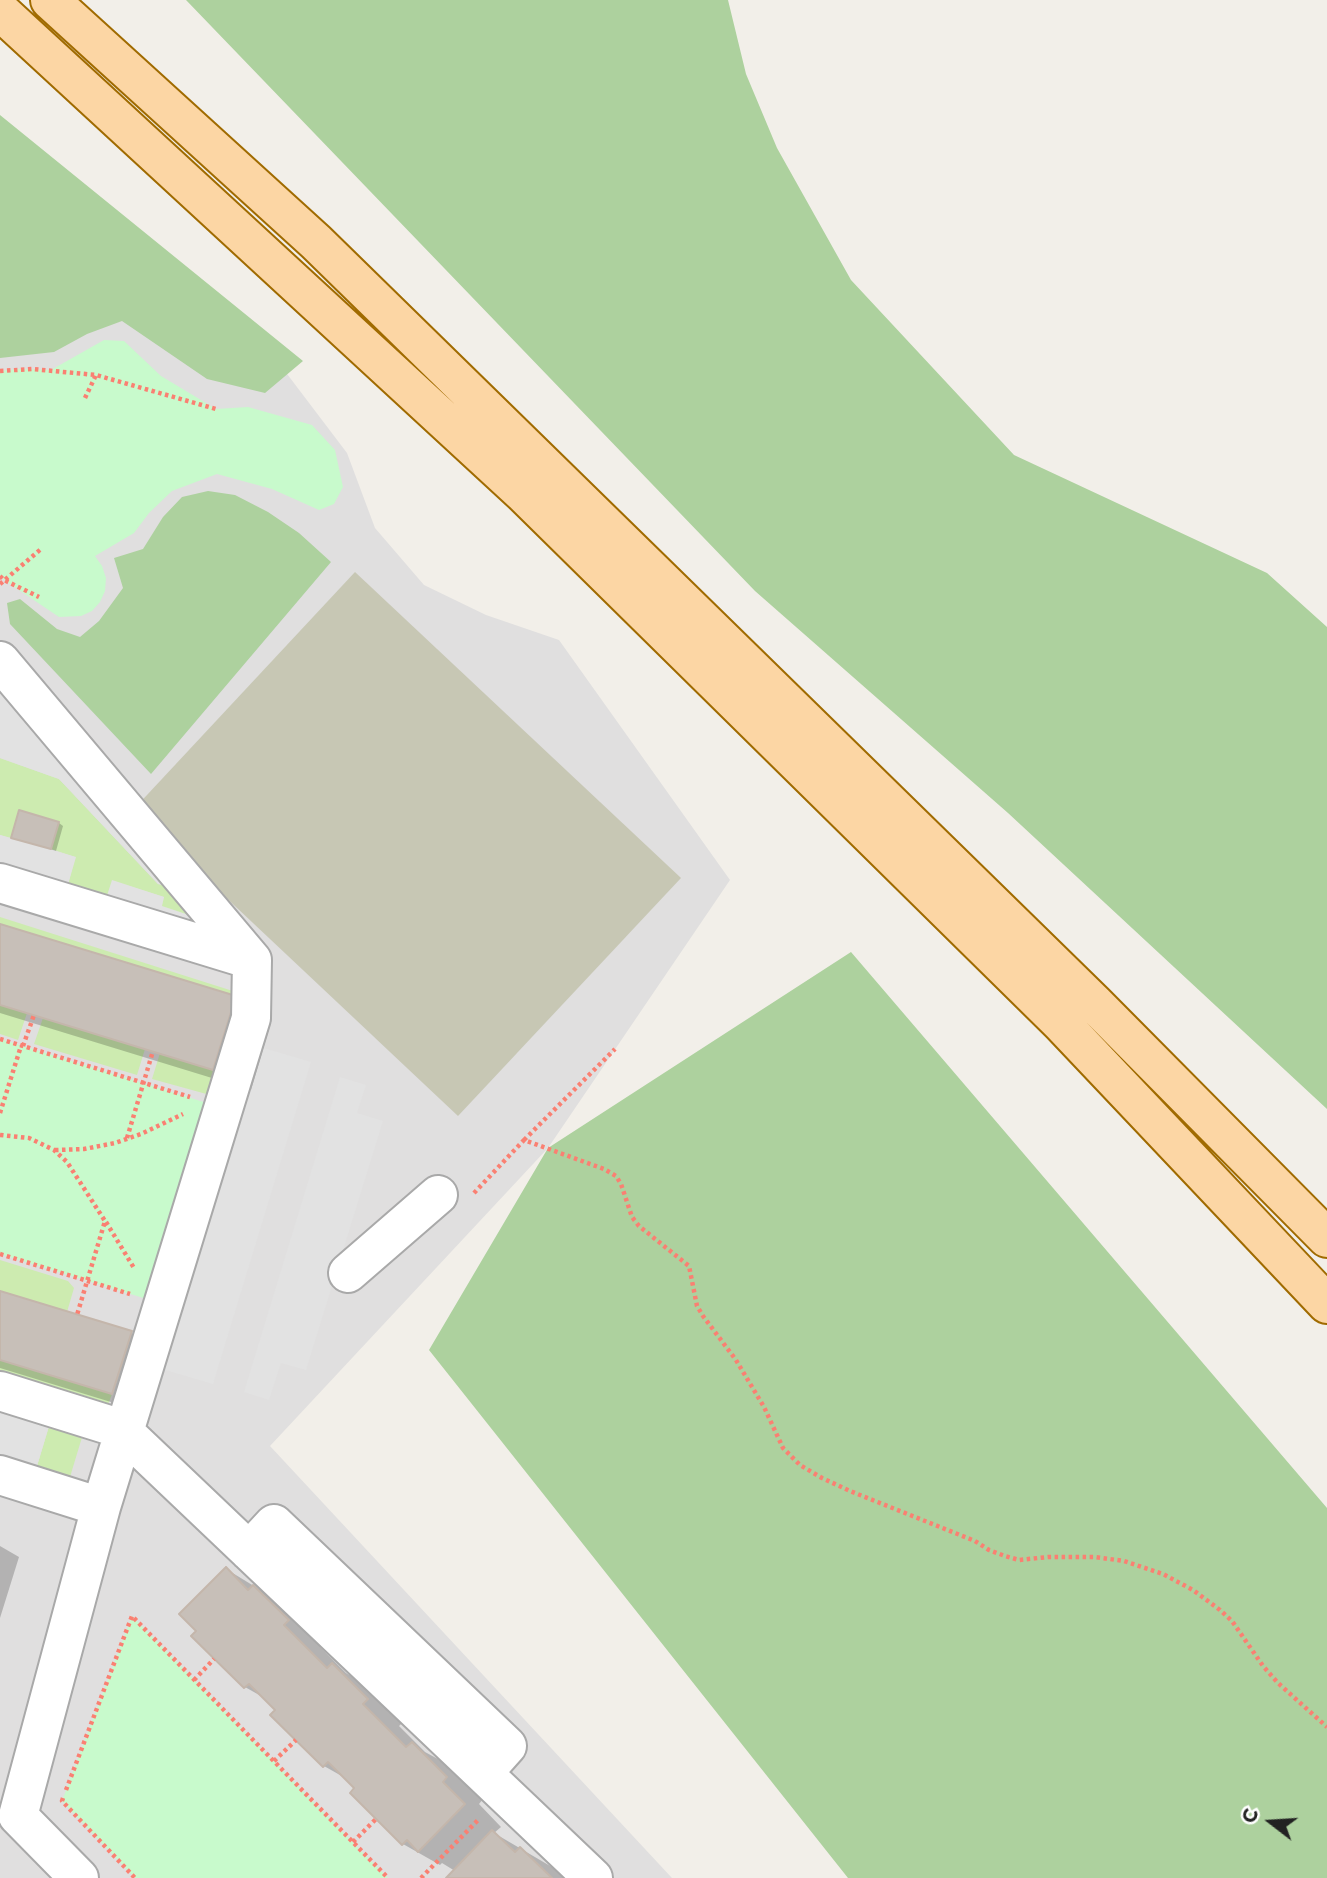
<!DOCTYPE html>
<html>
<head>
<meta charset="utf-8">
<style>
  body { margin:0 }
  #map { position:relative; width:1327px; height:1878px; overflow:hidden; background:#f2efe9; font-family:Montserrat,sans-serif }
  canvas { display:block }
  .north { position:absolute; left:1236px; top:1787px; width:70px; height:70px; -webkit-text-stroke:5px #fff; paint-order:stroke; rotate:287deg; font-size:19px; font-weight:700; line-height:28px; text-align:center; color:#222 }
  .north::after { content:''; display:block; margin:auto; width:24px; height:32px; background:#222; clip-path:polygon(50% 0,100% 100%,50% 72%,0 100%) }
</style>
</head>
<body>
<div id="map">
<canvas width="1327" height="1878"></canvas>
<div class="north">С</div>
</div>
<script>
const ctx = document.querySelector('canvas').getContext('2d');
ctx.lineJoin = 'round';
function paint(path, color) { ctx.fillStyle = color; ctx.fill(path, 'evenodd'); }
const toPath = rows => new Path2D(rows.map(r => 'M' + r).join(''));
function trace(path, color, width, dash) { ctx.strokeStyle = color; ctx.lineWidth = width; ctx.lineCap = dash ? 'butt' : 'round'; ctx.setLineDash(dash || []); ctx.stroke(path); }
const residential = toPath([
  [0,306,104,311,278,362,347,453,375,528,424,585,486,615,559,640,730,880,548,1148,270,1446,672,1878,0,1878]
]);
const construction = toPath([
  [355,572,681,878,458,1116,133,810]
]);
const grass = toPath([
  [0,758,59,779,158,884,168,886,228,946,161,906,164,897,113,881,106,900,67,888,75,857,51,849,59,822,19,811,11,838,0,835],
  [0,917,236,992,239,996,210,1095,152,1079,160,1053,213,1070,236,996,0,924],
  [0,1005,27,1013,18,1040,0,1034],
  [43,1018,145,1049,137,1075,34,1044],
  [0,1260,68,1281,74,1288,67,1312,0,1291],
  [0,1360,112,1394,106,1410,0,1387],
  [53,1413,86,1424,70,1477,37,1466]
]);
const forest = toPath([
  [186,0,728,0,746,74,777,148,851,280,1014,455,1267,573,1327,627,1327,1109,1008,813,755,591],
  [0,115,303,361,265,393,207,379,122,321,87,334,54,352,0,358],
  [208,491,235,495,268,512,299,533,331,562,151,774,10,624,7,603,20,599,57,629,80,637,99,621,123,588,114,558,143,549,163,517,182,497],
  [851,952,1327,1508,1327,1878,848,1878,429,1350,548,1148]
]);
const park = toPath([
  [104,340,124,341,161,376,216,409,248,407,312,425,335,450,343,487,334,504,319,510,272,489,217,474,172,491,149,513,134,533,95,556,102,566,106,578,105,591,100,602,92,611,81,616,59,617,4,580,0,576,0,371,19,369,51,370],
  [0,1039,223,1108,163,1304,0,1254],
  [132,1616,360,1850,388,1878,135,1878,62,1801]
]);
const parking = toPath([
  [0,661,168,886,158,884,59,779,0,758],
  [0,835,76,857,67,888,0,867],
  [112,880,164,897,162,906,204,920,199,937,103,908],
  [260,1047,311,1062,213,1384,162,1369],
  [340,1077,366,1085,357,1113,383,1121,306,1370,281,1363,269,1400,244,1392],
  [0,1397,53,1413,37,1466,0,1455]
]);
const shadow = toPath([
  [59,823,63,826,56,851,13,837],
  [0,926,235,998,272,1019,251,1090,0,1013],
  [0,1293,131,1333,168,1354,150,1414,0,1368],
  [0,1546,19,1557,0,1618],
  [226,1569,290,1608,325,1643,320,1647,346,1673,370,1687,404,1721,399,1726,425,1752,449,1765,483,1799,479,1804,501,1827,494,1833,557,1870,565,1878,448,1878,455,1871,442,1863,440,1865,403,1844,352,1793,357,1788,347,1779,324,1766,268,1700,245,1687]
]);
const building = toPath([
  [19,810,59,822,51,849,11,838,19,810],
  [0,924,236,996,213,1070,0,1005,0,924],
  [0,1291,132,1331,112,1394,0,1360,0,1291],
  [226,1567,248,1590,253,1585,289,1620,284,1625,327,1668,332,1663,368,1699,363,1704,406,1747,412,1742,447,1777,443,1782,465,1804,418,1852,407,1840,402,1845,350,1793,354,1788,328,1762,323,1767,270,1715,275,1710,249,1684,244,1688,191,1636,196,1631,179,1614,226,1567],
  [492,1830,515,1852,520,1847,552,1878,446,1878,492,1830]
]);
const path = toPath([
  [0,371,32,369,96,375,216,409],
  [85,398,96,375],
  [0,576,4,580,39,597],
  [0,584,41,549],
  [0,1039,190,1097],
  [23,1046,34,1015],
  [0,1113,21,1046],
  [0,1135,29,1138,54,1150,67,1162,105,1221,77,1315],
  [127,1138,153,1051],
  [524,1140,615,1049],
  [55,1150,84,1149,115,1143,141,1134,183,1114],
  [474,1193,524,1140,604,1169,616,1176,621,1184,632,1217,639,1226,689,1266,697,1306,703,1316,736,1360,764,1407,783,1448,800,1465,822,1478,850,1491,975,1541,989,1550,1005,1556,1019,1560,1048,1557,1095,1557,1124,1561,1163,1574,1193,1590,1220,1610,1232,1621,1263,1666,1278,1683,1327,1727],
  [106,1222,134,1268],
  [0,1254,130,1294],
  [194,1680,214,1659],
  [274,1761,296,1740],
  [66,1790,132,1616,388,1878],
  [63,1798,62,1801,135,1878],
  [353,1842,376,1819],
  [421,1878,479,1819]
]);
const minor = toPath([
  [0,661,252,960],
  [0,883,252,960,251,1018,124,1432,593,1878],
  [348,1273,438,1195],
  [0,1391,109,1425,124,1432,101,1507,18,1816,79,1878],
  [0,1475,101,1507],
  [249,1551,274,1524,507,1746,483,1773]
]);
const major = toPath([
  [50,0,316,242,1095,1004,1327,1238],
  [0,11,523,493,1061,1023,1327,1304]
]);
paint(residential, '#e0dfdf');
paint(construction, '#c7c7b4');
paint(grass, '#cdebb0');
paint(forest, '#add19e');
paint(park, '#c8facc');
paint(parking, '#e2e2e2');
paint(shadow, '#0003');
paint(building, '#c7bfb8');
trace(building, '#c4b6ab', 2);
trace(minor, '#a9a9a9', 42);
trace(major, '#a06b00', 42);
trace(path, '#fa8072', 4.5, [3.5, 3.5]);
trace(minor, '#fff', 38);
trace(major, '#fcd6a4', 38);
</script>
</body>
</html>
